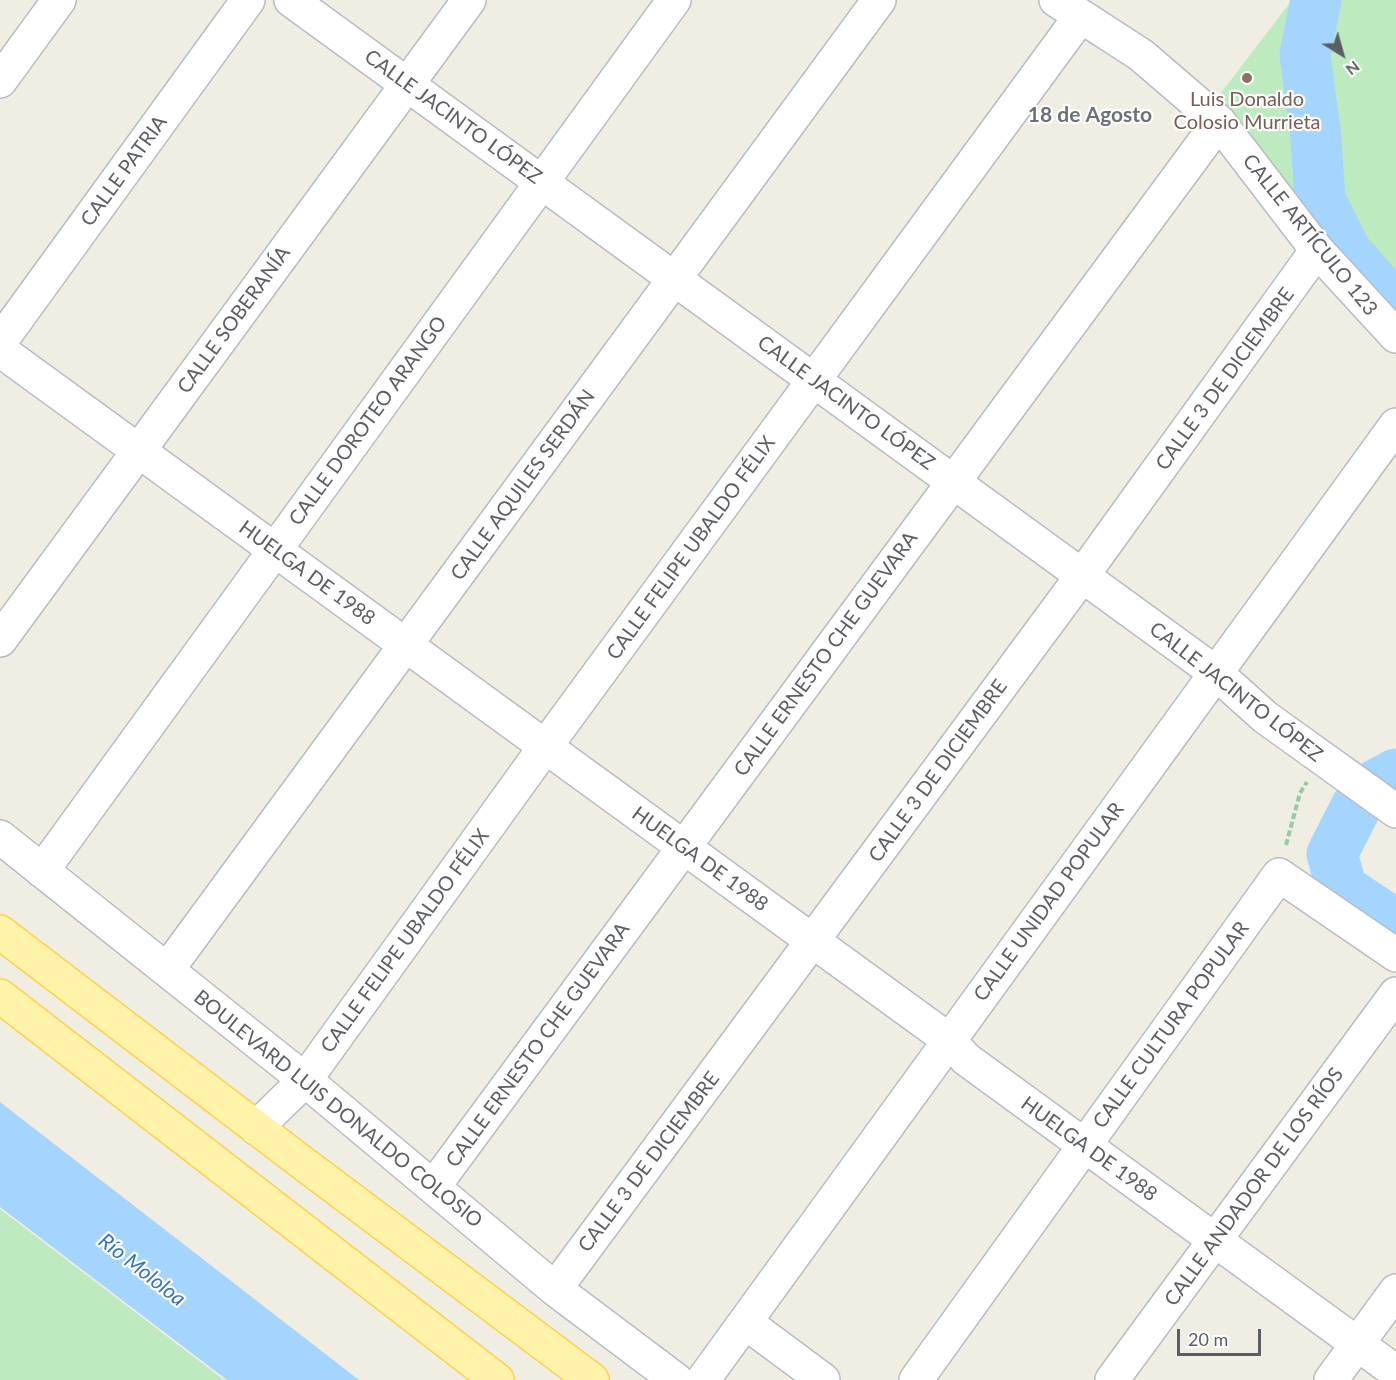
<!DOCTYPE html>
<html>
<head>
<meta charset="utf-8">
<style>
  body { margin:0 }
  #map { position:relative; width:1396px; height:1380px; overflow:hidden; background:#f0ede3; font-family:Lato,sans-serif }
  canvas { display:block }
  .north { position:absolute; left:1312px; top:24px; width:60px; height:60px; -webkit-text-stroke:4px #fff; paint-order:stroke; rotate:143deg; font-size:16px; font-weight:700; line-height:24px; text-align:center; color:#5b5f65 }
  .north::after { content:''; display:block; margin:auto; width:21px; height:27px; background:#5b5f65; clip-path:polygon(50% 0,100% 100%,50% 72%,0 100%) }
  .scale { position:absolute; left:1177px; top:1329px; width:84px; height:27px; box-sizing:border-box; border:3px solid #5b5f65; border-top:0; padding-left:8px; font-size:18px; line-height:21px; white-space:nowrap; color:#5b5f65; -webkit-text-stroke:4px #fff; paint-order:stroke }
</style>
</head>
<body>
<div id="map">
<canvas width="1396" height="1380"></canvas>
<div class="north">N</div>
<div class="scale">20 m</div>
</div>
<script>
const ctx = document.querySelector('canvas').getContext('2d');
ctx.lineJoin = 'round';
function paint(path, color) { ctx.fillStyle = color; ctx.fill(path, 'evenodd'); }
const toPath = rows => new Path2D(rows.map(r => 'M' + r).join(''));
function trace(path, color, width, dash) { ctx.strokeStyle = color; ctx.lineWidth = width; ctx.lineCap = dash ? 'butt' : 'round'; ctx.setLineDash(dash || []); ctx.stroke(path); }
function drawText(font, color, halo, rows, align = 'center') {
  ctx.font = font + ' Lato,sans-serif'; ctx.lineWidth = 4.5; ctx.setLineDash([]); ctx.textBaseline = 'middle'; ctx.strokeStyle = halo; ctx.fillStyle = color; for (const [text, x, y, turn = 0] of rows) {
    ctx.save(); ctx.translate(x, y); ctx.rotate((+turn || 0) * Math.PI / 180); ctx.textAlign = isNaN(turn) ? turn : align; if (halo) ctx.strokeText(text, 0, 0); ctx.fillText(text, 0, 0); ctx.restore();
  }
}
const green = toPath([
  [1292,0,1396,0,1396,340,1379,342,1307,258,1198,123],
  [0,1209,224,1380,0,1380]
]);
const water = toPath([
  [0,1102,359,1380,227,1380,0,1207]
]);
const river = toPath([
  [1316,0,1305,55,1316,138,1320,200,1347,253,1396,308],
  [1396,774,1374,786,1356,807,1332,854,1342,889,1396,925]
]);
const path = toPath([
  [1286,845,1300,793,1307,782]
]);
const minor = toPath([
  [291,0,1216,673,1265,717,1396,811],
  [1056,0,1141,55,1219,122,1317,250,1396,336],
  [0,81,59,0],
  [0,342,248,0],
  [0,350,949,1040,966,1059,1396,1372],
  [0,640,469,0],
  [0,837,305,1080,555,1289,676,1380],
  [42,871,674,0],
  [167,970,879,0],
  [256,1128,305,1080,545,747,1080,17],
  [434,1186,1219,122],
  [555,1289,1082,576,1317,250],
  [745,1322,823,1380],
  [703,1380,1396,425],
  [916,1380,1279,875,1396,955],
  [1112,1380,1396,994],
  [1331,1380,1396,1291]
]);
const major = toPath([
  [0,932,300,1161,592,1380],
  [0,996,497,1380]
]);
const markers = [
  [1247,78,6,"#8d6e63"]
];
const educationNames = [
  ["Luis Donaldo",1247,100],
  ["Colosio Murrieta",1247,123]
];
const streetNames = [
  ["CALLE JACINTO LÓPEZ",453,117,36],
  ["CALLE PATRIA",124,171,-54],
  ["CALLE ARTÍCULO 123",1310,235,51],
  ["CALLE SOBERANÍA",234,320,-54],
  ["CALLE 3 DE DICIEMBRE",1225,379,-54],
  ["CALLE JACINTO LÓPEZ",846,403,36],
  ["CALLE DOROTEO ARANGO",368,421,-54],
  ["CALLE AQUILES SERDÁN",523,485,-54],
  ["CALLE FELIPE UBALDO FÉLIX",691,548,-54],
  ["HUELGA DE 1988",307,573,36],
  ["CALLE ERNESTO CHE GUEVARA",826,654,-54],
  ["CALLE JACINTO LÓPEZ",1236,692,38],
  ["CALLE 3 DE DICIEMBRE",938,771,-54],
  ["HUELGA DE 1988",700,859,36],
  ["CALLE UNIDAD POPULAR",1049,902,-54],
  ["CALLE FELIPE UBALDO FÉLIX",405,941,-54],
  ["CALLE CULTURA POPULAR",1171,1025,-54],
  ["CALLE ERNESTO CHE GUEVARA",538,1045,-54],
  ["BOULEVARD LUIS DONALDO COLOSIO",338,1109,39],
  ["HUELGA DE 1988",1089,1149,36],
  ["CALLE 3 DE DICIEMBRE",649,1162,-53],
  ["CALLE ANDADOR DE LOS RÍOS",1254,1187,-54]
];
const neighbourhoodNames = [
  ["18 de Agosto",1090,115]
];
const waterNames = [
  ["Río Mololoa",142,1270,38]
];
paint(green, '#bdeabe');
paint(water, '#a4d5ff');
trace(river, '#a4d5ff', 51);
trace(minor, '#b8bbc1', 36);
trace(major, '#ffd14d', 36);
trace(path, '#95cba6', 4, [6, 3]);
trace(minor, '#fff', 33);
trace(major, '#fff3a9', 33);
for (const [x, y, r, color] of markers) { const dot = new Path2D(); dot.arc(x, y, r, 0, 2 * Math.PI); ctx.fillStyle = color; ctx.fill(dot); trace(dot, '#fff', 2); }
drawText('20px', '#785e54', '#fff', educationNames);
drawText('20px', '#5b5f65', '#fff', streetNames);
drawText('bold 21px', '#6c7178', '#fff', neighbourhoodNames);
drawText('italic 21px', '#3574bc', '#fff', waterNames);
</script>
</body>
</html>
